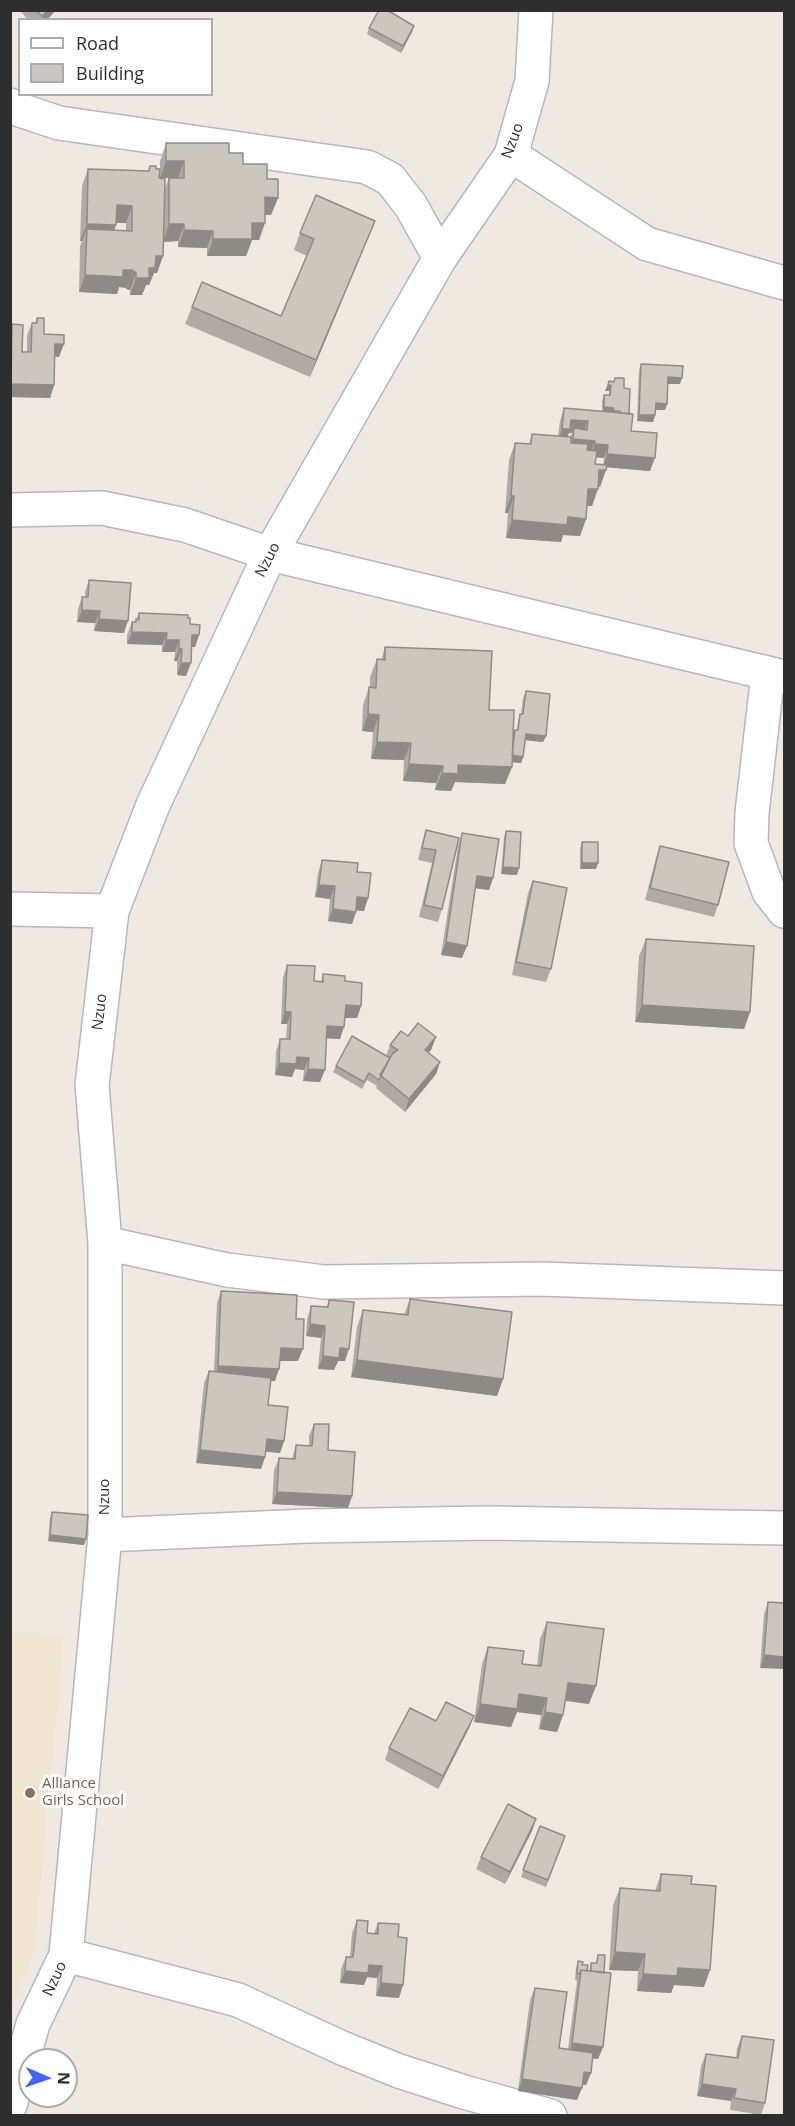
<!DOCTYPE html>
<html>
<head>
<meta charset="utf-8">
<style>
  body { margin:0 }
  #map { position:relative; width:795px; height:2126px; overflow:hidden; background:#efe9e1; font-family:"Open Sans",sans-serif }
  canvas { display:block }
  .frame { position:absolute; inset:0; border:12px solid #2e2e2e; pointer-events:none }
  .legend { position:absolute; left:18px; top:18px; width:195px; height:78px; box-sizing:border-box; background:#fff; border:2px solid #ababab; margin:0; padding:8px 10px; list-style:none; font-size:18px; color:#2e2e2e }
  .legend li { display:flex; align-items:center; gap:12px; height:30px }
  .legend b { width:30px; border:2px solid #ababab }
  .north { position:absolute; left:18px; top:2048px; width:60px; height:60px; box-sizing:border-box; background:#fff; border:2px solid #ababab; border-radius:50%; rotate:92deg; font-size:16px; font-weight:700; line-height:24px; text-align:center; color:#2e2e2e }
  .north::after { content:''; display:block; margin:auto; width:21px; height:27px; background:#4264fb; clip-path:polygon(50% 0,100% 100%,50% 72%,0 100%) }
</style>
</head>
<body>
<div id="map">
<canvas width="795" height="2126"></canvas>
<div class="frame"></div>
<ul class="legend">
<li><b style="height:8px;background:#fff"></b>Road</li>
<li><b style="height:16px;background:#cbc7bf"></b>Building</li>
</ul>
<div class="north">N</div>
</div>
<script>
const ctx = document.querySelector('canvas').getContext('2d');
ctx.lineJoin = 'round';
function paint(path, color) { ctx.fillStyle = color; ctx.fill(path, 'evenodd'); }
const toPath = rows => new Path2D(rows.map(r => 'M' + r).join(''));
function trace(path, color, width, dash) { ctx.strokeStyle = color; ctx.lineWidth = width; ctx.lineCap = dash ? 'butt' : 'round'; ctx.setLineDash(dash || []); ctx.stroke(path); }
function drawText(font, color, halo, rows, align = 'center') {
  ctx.font = font + ' "Open Sans",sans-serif'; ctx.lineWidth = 6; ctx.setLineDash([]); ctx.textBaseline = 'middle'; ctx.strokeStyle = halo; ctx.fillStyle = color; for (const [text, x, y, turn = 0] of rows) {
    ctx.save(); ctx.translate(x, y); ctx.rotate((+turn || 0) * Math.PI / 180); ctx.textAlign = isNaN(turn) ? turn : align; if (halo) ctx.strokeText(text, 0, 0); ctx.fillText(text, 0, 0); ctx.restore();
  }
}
const education = toPath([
  [11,1631,64,1637,34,1950,11,2013]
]);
const minor = toPath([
  [10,105,17,109,59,123,367,167,390,179,411,206,440,258],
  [511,155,647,244,784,283],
  [10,510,102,508,185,525,270,554,784,677],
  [768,673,752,813,751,843,769,892,784,911],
  [10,909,112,911],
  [105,1243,227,1270,324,1282,542,1279,784,1288],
  [105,1535,307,1526,489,1523,784,1528],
  [66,1955,238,2000,342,2048,399,2071,464,2092,550,2116],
  [10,2105,33,2024,66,1955,105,1535,105,1243,92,1085,112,911,153,805,270,554,440,258,511,155,532,81,536,10]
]);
const wall = toPath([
  [20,10,56,10,47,20,28,20],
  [414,26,401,53,367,34,369,28],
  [166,143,229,153,243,164,267,179,278,198,271,215,265,215,259,240,252,240,246,256,207,256,207,248,178,247,178,241,163,242,163,256,157,273,154,273,149,285,146,285,142,295,130,295,130,290,126,289,127,288,119,287,117,294,79,292,80,246,82,241,80,241,82,186,88,169,148,171,150,166,156,169,159,178,165,188,169,178,160,178,160,161],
  [116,223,126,223,126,231,114,230],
  [375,221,368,238,310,377,185,324,192,307,281,316,307,256,294,250,300,233],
  [37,318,44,334,59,357,55,356,54,385,50,398,10,397,10,328,12,325,22,352,27,352,27,335,32,323,35,323],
  [641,364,680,384,668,384,667,404,665,410,655,410,655,415,653,422,637,421,639,370],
  [615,378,624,388,631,431,650,471,606,467,600,487,598,487,592,506,587,506,586,519,580,536,563,535,561,542,506,538,508,513,505,513,509,460,515,443,529,444,532,434,558,436,560,421,564,408,602,412,602,401,604,395,609,395,609,391,605,391,609,381,613,382],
  [569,433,572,433,570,437,567,437],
  [596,457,604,458,603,465,595,464],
  [89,580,124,633,94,631,95,623,77,622,78,609,82,597,85,597,85,592],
  [139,613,188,618,190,624,199,635,195,647,192,647,186,676,177,675,177,661,174,661,175,652,162,652,162,645,127,644,127,635,132,622,135,622],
  [385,647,489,710,513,734,515,730,517,730,518,721,520,714,521,714,523,698,526,691,546,736,543,742,525,740,523,757,521,763,512,762,512,767,505,784,455,782,451,791,435,790,436,783,403,781,404,760,371,759,373,732,362,731,363,705,369,687,370,687,370,677,377,659,381,660],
  [426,830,459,838,442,909,438,922,419,917,432,863,418,860,422,843],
  [506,831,517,875,501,874,504,837],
  [462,833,493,878,489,890,475,888,462,958,441,955,458,846],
  [582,842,596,869,580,869,580,849],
  [660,846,718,905,714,917,645,900,656,858],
  [322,860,357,872,368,898,364,911,356,910,352,924,328,921,330,899,315,897,318,873],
  [533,881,551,969,546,982,512,975,528,893],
  [646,939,750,1012,744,1029,635,1022,639,956],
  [287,965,314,981,321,982,323,974,345,981,361,1006,357,1018,345,1018,340,1039,326,1038,320,1082,303,1081,304,1070,295,1069,292,1077,275,1075,276,1051,280,1039,286,1039,287,1024,281,1024,283,977],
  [408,1036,436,1037,431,1050,428,1053,440,1062,436,1074,405,1112,376,1088,377,1086,367,1080,362,1089,333,1072,336,1066,386,1056,390,1045],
  [221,1291,296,1319,298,1361,280,1361,275,1381,270,1381,268,1405,284,1441,280,1453,266,1452,265,1457,261,1469,196,1463,204,1383,209,1371,214,1372,217,1303],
  [410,1299,503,1379,497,1396,351,1377,357,1327,363,1310,404,1315],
  [329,1300,345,1361,338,1361,334,1370,318,1369,321,1338,306,1336,307,1319,311,1306,327,1307],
  [314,1424,352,1496,348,1508,272,1504,274,1470,279,1458,292,1459,296,1445,309,1446,309,1436],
  [52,1512,86,1539,84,1545,48,1541,50,1518],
  [768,1602,784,1603,760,1668,764,1614],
  [547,1622,589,1704,565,1701,563,1715,557,1732,539,1729,541,1715,517,1712,511,1727,474,1722,482,1664,488,1647,522,1664,537,1666,540,1639],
  [474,1716,469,1728,438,1789,385,1760,389,1748],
  [536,1819,532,1831,505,1884,476,1869,481,1857],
  [540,1826,565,1836,546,1887,521,1877],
  [661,1874,691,1884,704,1987,674,1985,671,1993,637,1991,638,1971,609,1970,613,1905,620,1888,655,1891],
  [357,1920,367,1933,374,1933,378,1923,398,1937,399,1998,376,1996,377,1978,367,1977,364,1985,340,1983,341,1969,346,1957,350,1957,352,1933],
  [598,1955,604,1973,603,2047,598,2059,592,2058,591,2073,586,2085,582,2085,577,2100,518,2091,530,2000,535,1988,559,2048,568,2049,577,1981,575,1980,576,1968,578,1961,587,1971,589,1971,591,1963,596,1963],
  [742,2036,765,2103,761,2115,730,2110,731,2101,697,2096,701,2066,706,2054,736,2058,737,2048]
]);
const shadedWall = toPath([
  [48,10,56,10,47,20,41,20,42,16],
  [414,26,412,32,401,53,403,46],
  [166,161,184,161,178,178,160,178],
  [265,197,278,198,271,215,259,214],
  [117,205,132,206,126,223,110,222],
  [375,221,368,238,310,377,316,360],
  [252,223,265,223,259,240,252,240,246,256,207,256,213,239],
  [87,224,116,225,110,242,87,229,82,241,80,241],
  [169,224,184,224,178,241,163,242],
  [184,230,213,231,207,248,178,247],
  [156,256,163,256,157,273,154,273,149,285,146,285,142,295,130,295,136,278,149,268],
  [123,270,133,270,127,288,119,287,117,294,79,292,85,275],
  [133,272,136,272,130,290,126,289],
  [55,344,64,344,59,357,51,356],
  [668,377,682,378,680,384,666,384],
  [11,384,54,385,50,398,10,397],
  [608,385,611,385,609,391,605,391],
  [656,403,667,404,665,410,654,410],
  [604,407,614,408,611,414,602,414],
  [639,415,655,415,653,422,637,421],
  [571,420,588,421,583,434,574,428,572,433,569,433,566,441,558,441,562,429],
  [573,439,595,441,590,454,568,452],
  [595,444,608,445,604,458,590,457],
  [607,454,655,458,650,471,603,467],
  [599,470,606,470,600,487,593,487],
  [588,489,598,489,592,506,582,506],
  [511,496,514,496,508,513,505,513],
  [568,517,586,519,580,536,563,535,561,542,506,538,512,520],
  [82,610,100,611,95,623,77,622],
  [99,619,128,621,124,633,94,631],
  [132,632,167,633,162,645,127,644],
  [192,635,199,635,195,647,188,647],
  [166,640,179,640,175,652,162,652],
  [179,649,182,649,177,661,174,661],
  [181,663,191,663,186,676,177,675],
  [368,714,379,715,373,732,362,731],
  [526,734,546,736,543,742,524,740],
  [377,742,411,743,404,760,371,759],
  [512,755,523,757,521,763,510,762],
  [409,764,443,766,436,783,403,781],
  [458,765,512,767,505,784,455,782,451,791,435,790,442,773],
  [582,863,598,863,596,869,580,869],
  [503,867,519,868,517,875,501,874],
  [477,876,493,878,489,890,473,888],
  [319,885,335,886,330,899,315,897],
  [357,897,368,898,364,911,353,910],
  [333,909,356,912,352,924,328,921],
  [446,942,467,946,462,958,441,955],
  [346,1005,361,1006,357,1018,341,1018],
  [642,1005,750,1012,744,1029,635,1022],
  [285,1012,291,1012,287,1024,281,1024],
  [327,1026,344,1027,340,1039,323,1038],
  [436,1037,431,1050,421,1062,425,1050],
  [297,1057,309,1058,304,1070,295,1069,292,1077,275,1075,279,1063],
  [440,1062,436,1074,405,1112,409,1099],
  [308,1069,325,1070,320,1082,303,1081],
  [310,1324,325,1326,321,1338,306,1336],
  [281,1348,303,1349,298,1361,276,1361],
  [340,1348,349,1349,345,1361,338,1361,334,1370,318,1369,323,1356],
  [357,1360,503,1379,497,1396,351,1377],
  [218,1366,279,1369,275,1381,214,1378],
  [267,1439,284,1441,280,1453,263,1451],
  [200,1450,265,1457,261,1469,196,1463],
  [277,1492,352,1496,348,1508,272,1504],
  [50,1535,86,1539,84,1545,48,1541],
  [764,1655,784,1657,784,1669,760,1668],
  [568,1683,596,1686,589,1704,562,1700],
  [519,1694,547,1698,541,1715,517,1712,511,1727,474,1722,480,1704],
  [545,1712,563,1715,557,1732,539,1729],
  [474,1716,469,1728,438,1789,443,1776],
  [536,1819,532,1831,505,1884,510,1872],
  [615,1952,645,1954,638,1971,609,1970],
  [369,1965,382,1966,377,1978,367,1977,364,1985,340,1983,345,1971],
  [678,1968,710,1970,704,1987,674,1985,671,1993,637,1991,643,1974],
  [381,1983,403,1985,399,1998,376,1996],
  [572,2043,603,2047,598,2059,568,2056],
  [584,2072,591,2073,586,2085,579,2084],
  [522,2079,582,2088,577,2100,518,2091],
  [702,2084,736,2089,731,2101,697,2096]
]);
const building = toPath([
  [36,10,48,10,42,16,36,10],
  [379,10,387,10,414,26,403,46,369,28,379,10],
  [166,143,229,143,229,153,243,153,243,164,267,164,267,179,278,179,278,198,265,197,265,223,252,223,252,239,213,239,213,231,184,230,184,224,169,224,169,178,184,178,184,161,166,161,166,143],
  [150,166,156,166,156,169,160,169,159,178,165,179,163,256,156,256,155,268,149,268,149,278,136,278,136,272,133,272,133,270,123,270,123,277,85,275,87,229,132,231,132,206,117,205,116,225,87,224,88,169,149,171,150,166],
  [316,195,375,221,316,360,192,307,202,282,281,316,314,239,300,233,316,195],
  [37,318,44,318,44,334,64,335,64,344,55,344,54,385,11,384,12,324,23,325,22,352,31,352,32,323,37,323,37,318],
  [641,364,683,366,682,378,668,377,667,404,656,403,655,415,639,415,641,364],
  [615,378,624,378,624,388,630,389,629,414,620,413,620,411,613,411,614,408,604,407,604,395,610,395,611,385,608,385,609,381,614,382,615,378],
  [564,408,633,414,631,431,657,433,655,458,607,454,608,445,595,444,595,441,573,439,574,428,587,430,588,421,571,420,570,429,562,429,564,408],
  [532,434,571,437,571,443,588,444,587,450,597,451,595,464,607,465,606,470,599,470,598,489,588,489,586,519,568,517,567,525,512,520,514,496,511,496,515,443,531,444,532,434],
  [89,580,131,583,128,621,99,619,100,611,82,610,82,597,88,597,89,580],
  [139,613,188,615,188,618,190,618,190,624,200,625,199,635,192,635,191,663,181,663,182,649,179,649,179,640,166,640,167,633,132,632,132,622,136,622,136,619,139,620,139,613],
  [385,647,492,651,489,710,514,710,512,767,458,765,458,774,442,773,443,766,409,764,411,743,377,742,379,715,368,714,369,687,376,688,377,659,385,660,385,647],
  [526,691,550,694,546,736,526,734,523,757,512,755,515,730,518,730,520,714,523,714,526,691],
  [426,830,459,838,442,909,424,905,436,850,422,848,426,830],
  [506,831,521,832,519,868,503,867,506,831],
  [462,833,499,839,493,878,477,876,467,946,446,942,462,833],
  [582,842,598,842,598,863,582,863,582,842],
  [660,846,729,862,718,905,650,888,660,846],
  [322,860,358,863,357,872,371,873,368,898,357,897,356,912,333,909,335,886,319,885,322,860],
  [533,881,567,888,551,969,516,962,533,881],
  [646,939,754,946,750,1012,642,1005,646,939],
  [287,965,315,966,314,981,323,982,323,974,345,976,345,981,362,983,361,1006,346,1005,344,1027,327,1026,325,1070,308,1069,309,1058,297,1057,296,1064,279,1063,280,1039,290,1039,291,1012,285,1012,287,965],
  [418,1023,436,1037,425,1050,440,1062,409,1099,380,1075,393,1053,398,1050,390,1045,401,1031,408,1036,418,1023],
  [352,1036,390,1058,379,1080,369,1073,364,1082,336,1066,352,1036],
  [221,1291,297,1295,296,1319,304,1319,303,1349,281,1348,279,1369,218,1366,221,1291],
  [410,1299,512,1312,503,1379,357,1360,363,1310,408,1315,410,1299],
  [329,1300,354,1302,349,1349,340,1348,339,1358,323,1356,325,1326,310,1324,311,1306,328,1307,329,1300],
  [209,1371,271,1378,268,1405,288,1407,284,1441,267,1439,265,1457,200,1450,209,1371],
  [314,1424,329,1424,328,1450,355,1452,352,1496,277,1492,279,1458,295,1459,296,1445,312,1446,314,1424],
  [52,1512,88,1515,86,1539,50,1535,52,1512],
  [768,1602,784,1603,784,1657,764,1655,768,1602],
  [547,1622,604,1629,596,1686,568,1683,563,1715,545,1712,547,1698,519,1694,517,1709,480,1704,488,1647,524,1651,522,1664,541,1666,547,1622],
  [446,1702,474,1716,443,1776,389,1748,410,1708,436,1721,446,1702],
  [508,1804,536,1819,510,1872,481,1857,508,1804],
  [540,1826,565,1836,548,1880,523,1870,540,1826],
  [661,1874,692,1876,691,1884,716,1886,710,1970,678,1968,677,1976,643,1974,645,1954,615,1952,620,1888,660,1891,661,1874],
  [357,1920,368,1921,367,1933,378,1934,378,1923,399,1924,398,1937,407,1938,403,1985,381,1983,382,1966,369,1965,368,1973,345,1971,346,1957,353,1957,357,1920],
  [598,1955,605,1955,604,1973,591,1971,591,1963,597,1963,598,1955],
  [578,1961,583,1962,582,1965,588,1965,587,1971,581,1970,579,1974,577,1974,578,1961],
  [581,1970,611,1973,603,2047,572,2043,581,1970],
  [535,1988,567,1992,559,2048,593,2053,591,2073,584,2072,582,2088,522,2079,535,1988],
  [742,2036,774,2040,765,2103,734,2098,736,2089,702,2084,706,2054,738,2058,742,2036]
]);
const markers = [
  [30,1793,6,"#8d6e63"]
];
const streetNames = [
  ["Nzuo",513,141,-70],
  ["Nzuo",268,560,-63],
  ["Nzuo",100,1012,-83],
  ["Nzuo",105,1497,-90],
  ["Nzuo",55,1979,-65]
];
const educationNames = [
  ["Alliance",42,1784],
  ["Girls School",42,1801]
];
paint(education, '#f0e6d1');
trace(minor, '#b4b7c1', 36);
trace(minor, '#fff', 33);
paint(wall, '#afaba4');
paint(shadedWall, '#8e8b86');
paint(building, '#cbc7bf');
trace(building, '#8e8b86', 1.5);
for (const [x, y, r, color] of markers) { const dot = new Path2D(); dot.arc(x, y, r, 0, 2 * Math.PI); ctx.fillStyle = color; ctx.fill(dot); trace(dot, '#fff', 2); }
drawText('15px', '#2e2e2e', '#fff', streetNames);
drawText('15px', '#785e54', '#fff', educationNames, 'left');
</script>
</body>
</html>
